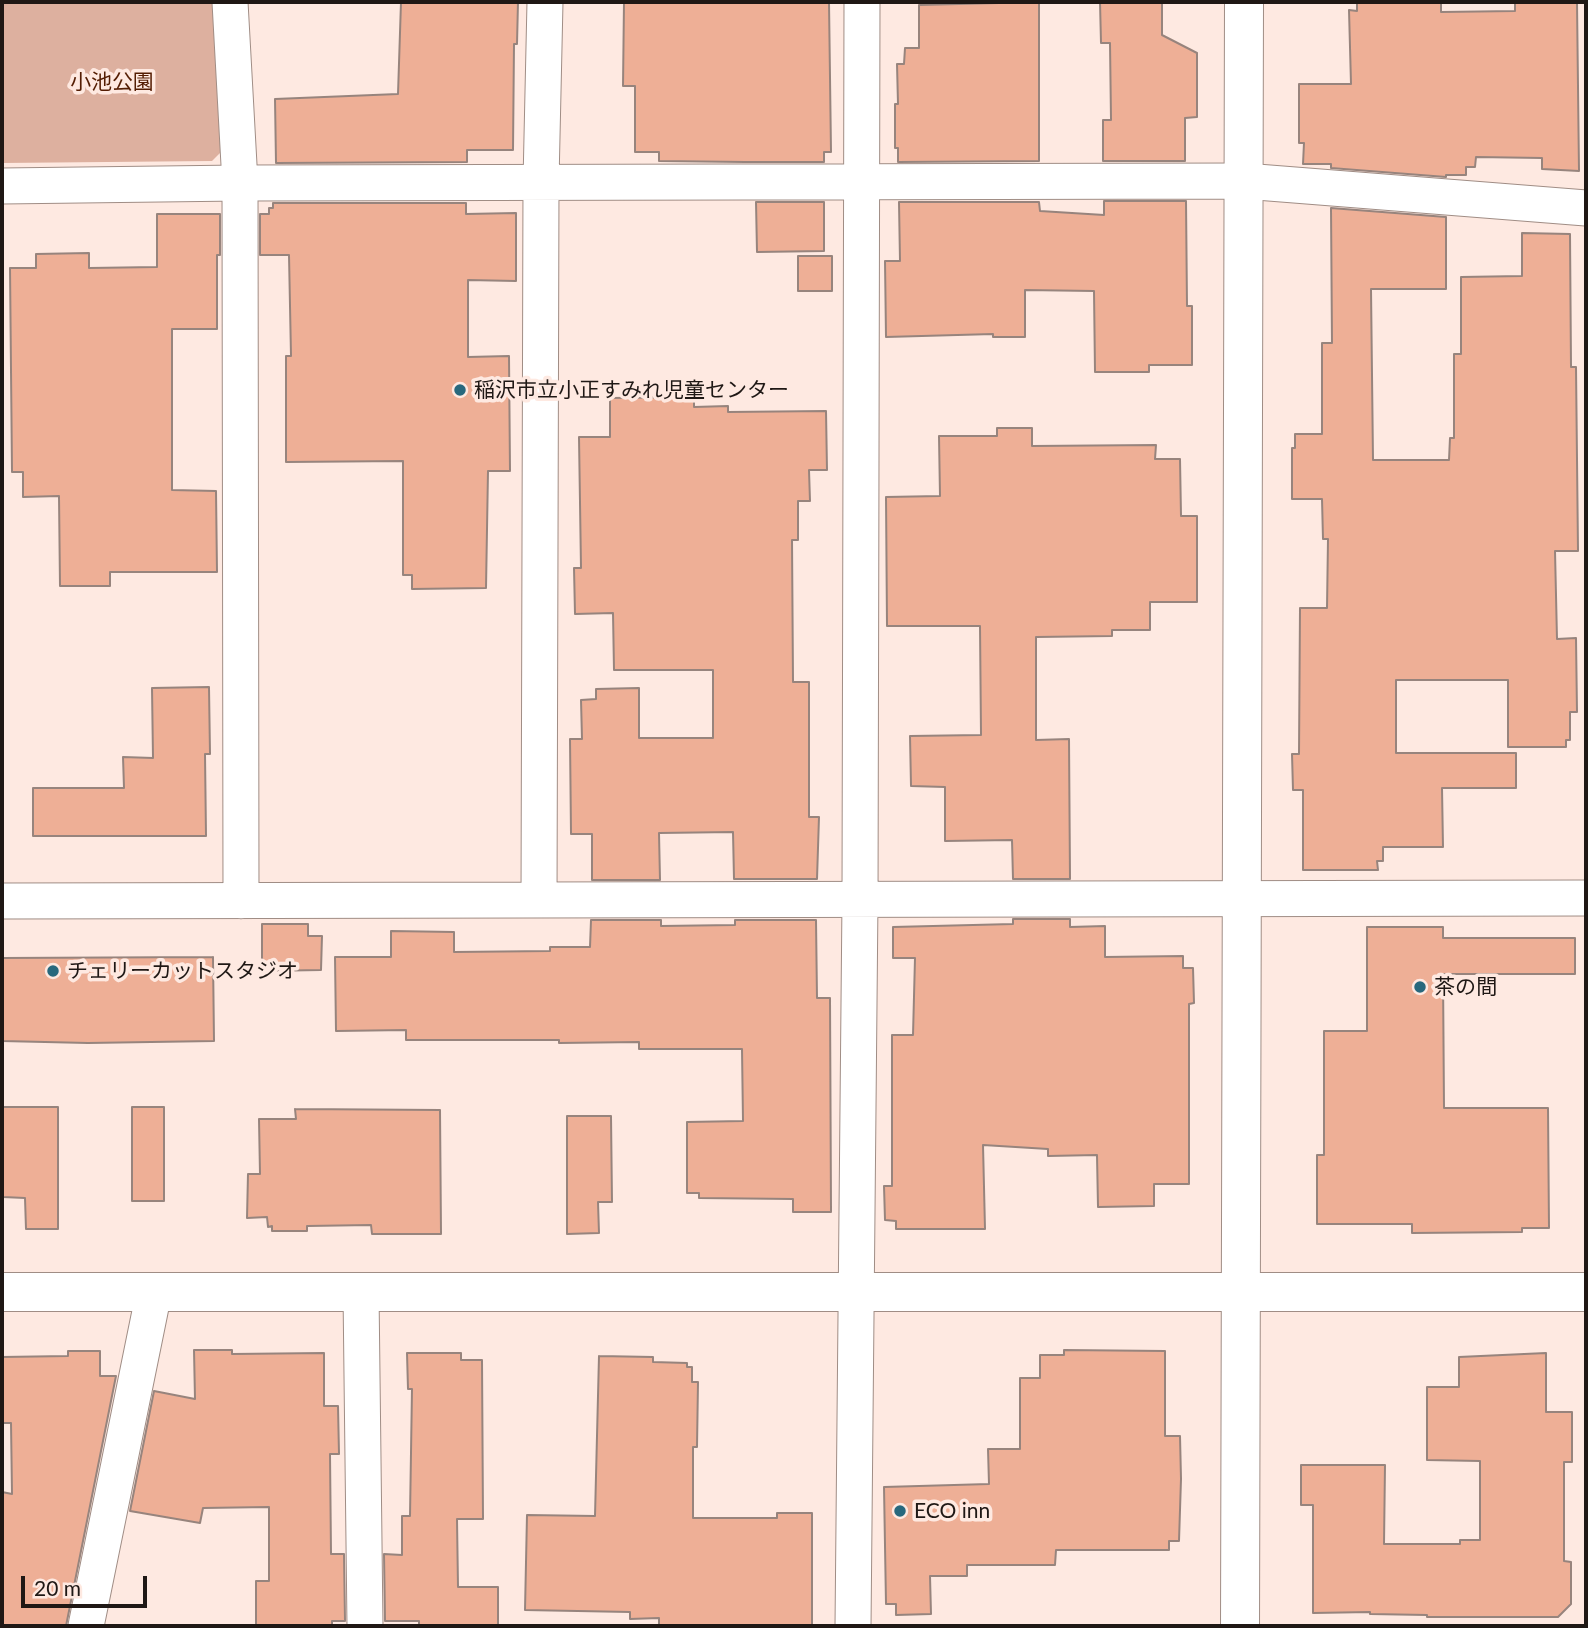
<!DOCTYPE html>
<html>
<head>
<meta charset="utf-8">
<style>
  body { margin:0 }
  #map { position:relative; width:1588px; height:1628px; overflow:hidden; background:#fee9e1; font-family:Lato,sans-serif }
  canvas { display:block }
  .frame { position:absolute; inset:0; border:4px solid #1f1815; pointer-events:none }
  .scale { position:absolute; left:21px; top:1576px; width:126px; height:32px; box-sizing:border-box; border:4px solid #1f1815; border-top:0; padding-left:9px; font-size:21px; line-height:24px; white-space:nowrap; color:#1f1815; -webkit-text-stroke:5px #fee9e1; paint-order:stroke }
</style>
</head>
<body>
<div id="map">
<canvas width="1588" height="1628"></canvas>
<div class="frame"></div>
<div class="scale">20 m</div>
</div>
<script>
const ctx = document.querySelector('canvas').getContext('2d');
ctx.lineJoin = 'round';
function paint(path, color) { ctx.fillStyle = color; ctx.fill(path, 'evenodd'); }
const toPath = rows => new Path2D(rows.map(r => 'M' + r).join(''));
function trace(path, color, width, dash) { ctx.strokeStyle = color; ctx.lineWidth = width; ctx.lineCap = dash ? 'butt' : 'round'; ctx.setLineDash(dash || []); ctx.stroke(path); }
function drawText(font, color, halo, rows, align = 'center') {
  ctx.font = font + ' Lato,"Noto Sans JP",sans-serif'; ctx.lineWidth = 7; ctx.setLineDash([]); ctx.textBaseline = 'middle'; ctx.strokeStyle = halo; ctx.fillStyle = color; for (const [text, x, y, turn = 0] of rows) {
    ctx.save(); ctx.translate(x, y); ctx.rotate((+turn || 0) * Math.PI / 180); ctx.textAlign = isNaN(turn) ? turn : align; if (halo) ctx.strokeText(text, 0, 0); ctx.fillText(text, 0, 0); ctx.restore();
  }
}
const green = toPath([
  [2,2,214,2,222,151,212,161,2,163]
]);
const building = toPath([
  [401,2,518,2,517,44,514,44,513,150,467,150,467,162,276,163,275,99,398,94,401,2],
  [624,2,829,2,831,152,824,152,824,162,745,162,659,161,659,152,635,152,635,86,623,86,624,2],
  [1039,2,1039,161,898,162,898,148,895,148,895,104,898,104,897,64,904,64,905,48,919,48,919,5,1039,2],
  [1100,2,1162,2,1162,35,1197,53,1197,117,1185,118,1185,161,1103,161,1103,120,1111,120,1110,43,1101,43,1100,2],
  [1357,2,1441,2,1441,12,1515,11,1515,2,1577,2,1579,171,1542,169,1542,158,1476,157,1475,167,1466,167,1466,175,1446,175,1446,177,1331,168,1331,164,1303,164,1304,143,1299,143,1299,84,1351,84,1349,10,1357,11,1357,2],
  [1104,201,1186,201,1187,306,1192,306,1192,365,1149,365,1149,372,1095,372,1094,291,1025,290,1025,337,993,337,993,334,886,337,885,261,900,261,899,202,1039,202,1040,211,1104,215,1104,201],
  [756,202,824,202,824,251,757,252,756,202],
  [273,203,466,203,466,214,516,213,516,281,468,280,468,357,509,356,510,471,488,471,486,588,412,589,412,575,403,575,403,461,286,462,286,356,291,356,289,255,260,255,260,214,269,214,269,208,273,208,273,203],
  [1331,208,1446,217,1446,289,1371,289,1373,460,1449,460,1450,438,1454,438,1454,354,1461,354,1461,277,1522,276,1522,233,1570,234,1571,367,1576,367,1578,551,1555,551,1557,639,1576,638,1577,712,1570,712,1570,740,1566,740,1566,747,1508,747,1508,680,1396,680,1396,753,1516,753,1516,788,1442,788,1443,847,1383,847,1383,861,1377,861,1378,870,1303,870,1303,790,1293,790,1292,754,1299,754,1300,608,1327,608,1328,539,1323,539,1322,499,1292,499,1292,448,1295,448,1295,434,1322,434,1322,343,1332,343,1331,208],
  [157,214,220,214,220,255,217,255,217,329,172,329,172,490,216,491,217,572,110,572,110,586,60,586,59,496,23,497,23,472,12,472,10,268,36,268,36,254,89,253,89,268,157,267,157,214],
  [798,256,832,256,832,291,798,291,798,256],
  [694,397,694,407,728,406,728,412,826,411,827,470,809,470,810,501,798,501,798,540,792,540,793,682,809,682,809,817,819,817,817,879,734,879,733,832,659,833,660,880,592,880,592,834,571,834,570,739,582,739,581,700,596,699,596,689,639,688,639,738,713,738,713,670,614,670,613,613,575,614,574,568,581,568,579,437,610,437,610,398,694,397],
  [997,428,1032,428,1032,446,1156,445,1155,459,1180,459,1181,516,1197,516,1197,602,1150,602,1150,630,1112,630,1112,636,1036,637,1036,740,1069,739,1070,879,1013,879,1012,840,945,841,945,787,911,786,910,736,981,735,980,626,887,626,886,497,940,496,939,436,997,436,997,428],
  [209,687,210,754,205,754,206,836,33,836,33,788,124,788,123,757,153,758,152,688,209,687],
  [1013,919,1070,919,1070,927,1105,926,1105,957,1183,956,1183,968,1193,968,1194,1003,1189,1004,1189,1184,1154,1184,1154,1206,1098,1207,1097,1155,1048,1156,1048,1149,983,1145,985,1229,896,1229,896,1221,885,1220,884,1186,892,1186,892,1035,913,1035,915,958,893,958,893,927,1013,924,1013,919],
  [591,920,661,920,661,926,735,925,735,920,816,920,817,998,830,998,831,1212,793,1212,793,1199,699,1198,699,1193,687,1193,687,1122,743,1121,742,1049,639,1049,639,1042,559,1043,559,1040,406,1040,406,1030,336,1031,335,957,391,957,391,931,454,932,454,952,550,951,550,947,590,947,591,920],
  [262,924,308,924,308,936,322,936,321,970,262,971,262,924],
  [1367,927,1443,927,1443,938,1575,938,1575,974,1443,974,1444,1108,1548,1108,1549,1228,1522,1228,1522,1232,1412,1233,1412,1224,1317,1224,1317,1155,1324,1155,1324,1031,1367,1031,1367,927],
  [213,957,214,1041,88,1043,2,1041,2,958,213,957],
  [3,1107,58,1107,58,1229,26,1229,25,1198,3,1197,3,1107],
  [132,1107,164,1107,164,1201,132,1201,132,1107],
  [295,1109,440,1110,441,1234,372,1234,371,1225,307,1226,307,1231,272,1231,272,1226,268,1227,267,1217,247,1218,248,1174,260,1174,259,1119,296,1119,295,1109],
  [567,1116,611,1116,612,1202,598,1202,599,1233,567,1234,567,1116],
  [194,1350,232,1350,232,1354,324,1353,324,1406,338,1406,339,1454,330,1454,331,1554,344,1554,345,1621,332,1621,332,1626,256,1626,256,1581,269,1581,269,1507,203,1508,200,1523,130,1511,154,1391,195,1399,194,1350],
  [1064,1350,1165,1351,1165,1436,1180,1436,1181,1479,1179,1541,1169,1541,1169,1550,1056,1550,1055,1565,967,1565,967,1576,930,1576,931,1614,896,1615,896,1604,886,1604,884,1487,989,1484,988,1449,1020,1449,1020,1378,1040,1378,1040,1355,1064,1355,1064,1350],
  [68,1351,100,1351,100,1376,116,1376,66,1626,2,1626,2,1492,12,1494,11,1423,2,1423,2,1357,68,1356,68,1351],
  [407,1353,461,1353,461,1360,482,1360,483,1519,457,1519,458,1587,498,1587,498,1626,419,1626,419,1621,385,1621,384,1554,402,1555,402,1516,410,1516,412,1389,408,1389,407,1353],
  [1546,1353,1546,1412,1572,1412,1572,1462,1564,1462,1564,1561,1571,1562,1571,1604,1558,1617,1427,1617,1427,1615,1370,1614,1370,1612,1313,1613,1313,1505,1301,1505,1301,1465,1385,1465,1384,1544,1460,1544,1460,1540,1480,1540,1480,1461,1427,1460,1427,1387,1459,1387,1459,1357,1546,1353],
  [599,1356,653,1357,653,1362,687,1363,687,1367,692,1367,692,1382,698,1382,697,1447,693,1447,693,1518,777,1518,777,1513,812,1513,812,1626,659,1626,659,1618,630,1619,630,1612,525,1610,527,1515,595,1516,599,1356]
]);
const minor = toPath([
  [230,2,240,183,241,901],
  [2,186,240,183,1244,181,1586,208],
  [539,900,541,182,545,2],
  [2,901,1586,898],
  [361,1292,365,1626],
  [86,1626,154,1292],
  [853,1626,860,900,862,2]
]);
const tertiary = toPath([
  [2,1292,1586,1292],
  [1240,1626,1244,2]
]);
const markers = [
  [460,390,7,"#28687d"],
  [53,971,7,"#28687d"],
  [1420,987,7,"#28687d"],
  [900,1511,7,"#28687d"]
];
const parkNames = [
  ["小池公園",112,82]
];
const poiNames = [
  ["稲沢市立小正すみれ児童センター",474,390],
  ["チェリーカットスタジオ",67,971],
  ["茶の間",1434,987],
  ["ECO inn",914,1511]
];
paint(green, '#ddb09f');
paint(building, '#eeaf96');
trace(building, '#97847d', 2);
trace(minor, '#a08d85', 37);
trace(tertiary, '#a08d85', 40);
trace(minor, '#fff', 35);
trace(tertiary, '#fff', 38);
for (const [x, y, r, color] of markers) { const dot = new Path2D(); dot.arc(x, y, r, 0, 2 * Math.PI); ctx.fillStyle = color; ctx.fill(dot); trace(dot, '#fee9e1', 2.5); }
drawText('21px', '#541d03', '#fee9e1', parkNames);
drawText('21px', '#1f1815', '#fee9e1', poiNames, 'left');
</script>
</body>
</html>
